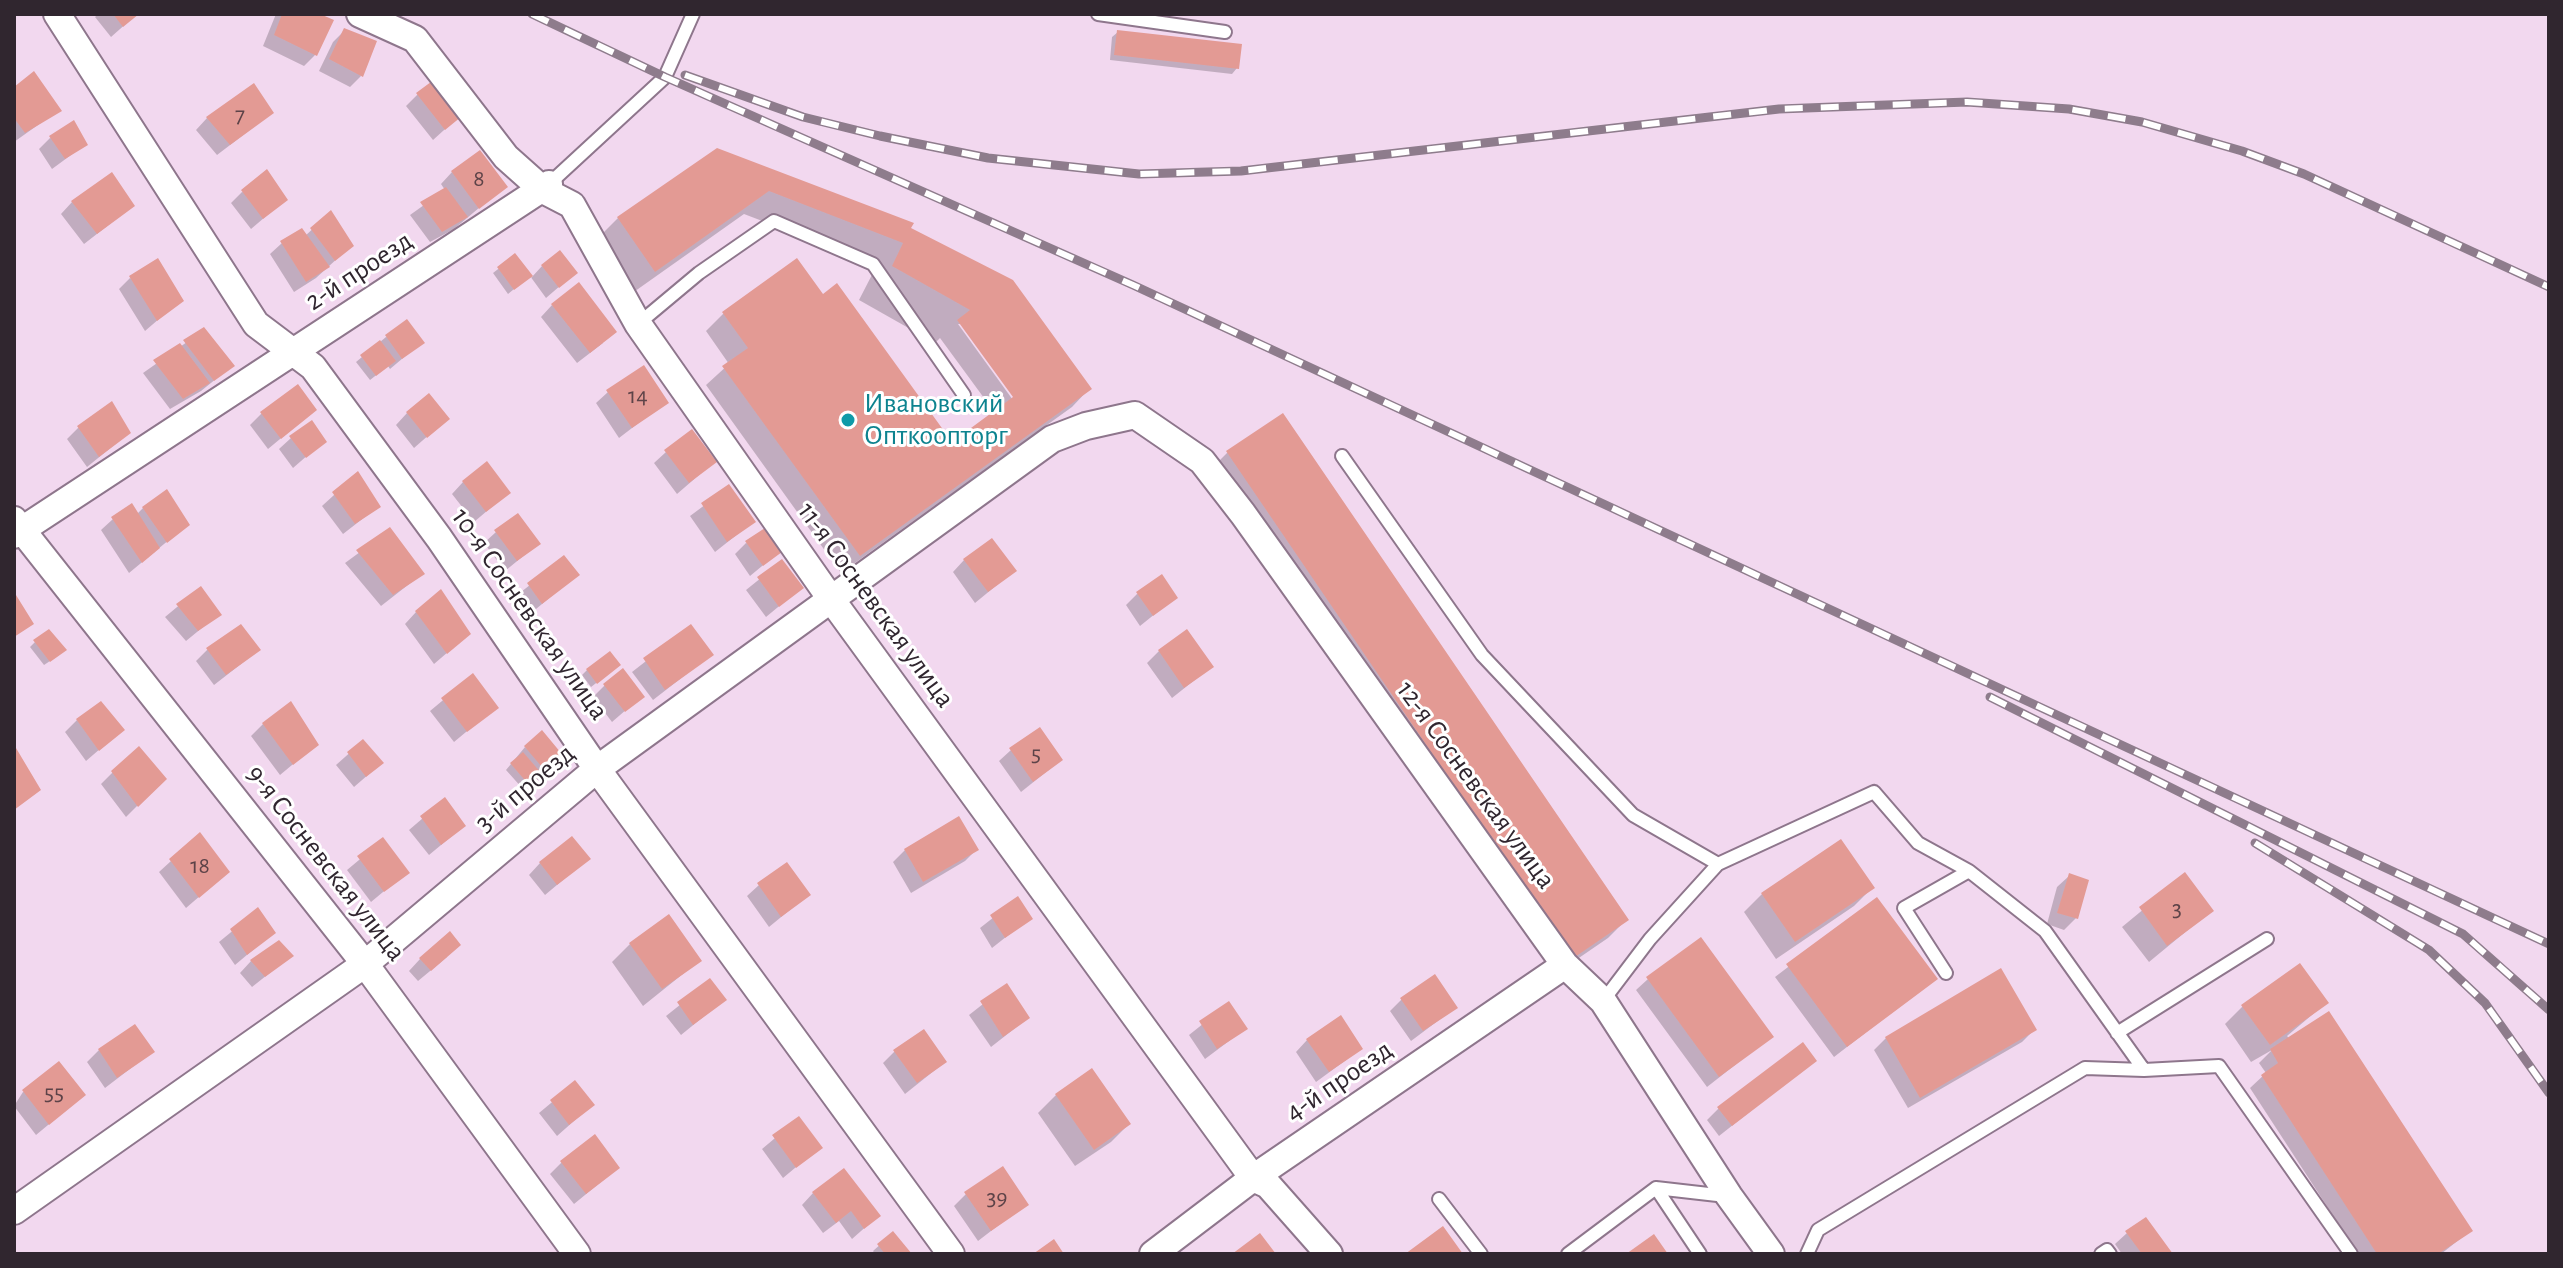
<!DOCTYPE html>
<html>
<head>
<meta charset="utf-8">
<style>
  body { margin:0 }
  #map { position:relative; width:2563px; height:1268px; overflow:hidden; background:#f2d8ef; font-family:"Alegreya Sans",sans-serif }
  canvas { display:block }
  .frame { position:absolute; inset:0; border:16px solid #30262f; pointer-events:none }
</style>
</head>
<body>
<div id="map">
<canvas width="2563" height="1268"></canvas>
<div class="frame"></div>
</div>
<script>
const ctx = document.querySelector('canvas').getContext('2d');
ctx.lineJoin = 'round';
function paint(path, color) { ctx.fillStyle = color; ctx.fill(path, 'evenodd'); }
const toPath = rows => new Path2D(rows.map(r => 'M' + r).join(''));
function trace(path, color, width, dash) { ctx.strokeStyle = color; ctx.lineWidth = width; ctx.lineCap = dash ? 'butt' : 'round'; ctx.setLineDash(dash || []); ctx.stroke(path); }
function drawText(font, color, halo, rows, align = 'center') {
  ctx.font = font + ' "Alegreya Sans",sans-serif'; ctx.lineWidth = 6; ctx.setLineDash([]); ctx.textBaseline = 'middle'; ctx.strokeStyle = halo; ctx.fillStyle = color; for (const [text, x, y, turn = 0] of rows) {
    ctx.save(); ctx.translate(x, y); ctx.rotate((+turn || 0) * Math.PI / 180); ctx.textAlign = isNaN(turn) ? turn : align; if (halo) ctx.strokeText(text, 0, 0); ctx.fillText(text, 0, 0); ctx.restore();
  }
}
const shadow = toPath([
  [98,14,137,14,111,37,95,17],
  [276,14,315,14,315,55,304,66,263,46],
  [345,30,361,76,350,87,319,71,333,42],
  [1118,32,1237,68,1232,74,1110,60,1112,37],
  [14,89,59,110,14,142],
  [418,94,464,112,433,140,406,106],
  [272,113,217,155,196,130,207,118],
  [50,138,86,144,52,169,39,149],
  [717,150,904,237,1089,389,1072,407,841,573,706,385,729,364,706,331,723,314,822,297,951,445,995,413,940,338,935,343,859,300,877,265,744,214,631,294,594,242,618,218],
  [958,324,963,324,1021,404,1018,407],
  [452,172,505,186,454,229,430,242,410,215,445,190,441,184],
  [242,192,285,200,251,229,231,203],
  [72,202,133,206,84,244,61,214],
  [330,213,351,246,316,278,294,292,270,254,282,243,305,236],
  [515,256,531,278,542,266,575,273,546,298,530,276,508,294,493,273],
  [130,278,181,300,145,331,119,289],
  [552,305,603,343,577,363,541,317],
  [204,330,232,366,201,391,170,409,143,373],
  [386,337,422,342,390,369,388,366,370,380,356,362],
  [608,392,666,402,619,438,596,403],
  [315,410,268,449,250,425,262,413],
  [407,413,447,419,414,448,396,425],
  [1282,416,1626,920,1608,938,1554,975,1209,471,1227,453],
  [79,427,129,433,87,467,67,439],
  [291,438,324,441,293,468,279,449],
  [666,452,714,462,677,494,654,463],
  [357,474,379,506,343,534,322,506],
  [463,482,508,493,474,522,452,494],
  [729,487,753,522,715,552,690,516],
  [143,508,187,525,129,573,101,530,113,519,137,514],
  [390,530,422,574,381,606,345,563],
  [496,532,538,544,505,571,484,543],
  [746,543,779,552,750,576,735,554],
  [564,558,577,575,530,614,516,596],
  [964,560,1014,571,975,603,953,572],
  [782,561,801,588,766,617,746,590],
  [200,588,219,614,186,641,165,617],
  [1137,594,1176,597,1140,626,1126,605],
  [416,612,469,634,434,664,405,624],
  [691,626,711,655,653,700,632,672],
  [35,642,59,655,44,665,30,647],
  [208,649,259,650,214,685,196,661],
  [1159,651,1211,667,1172,698,1147,663],
  [587,670,613,670,591,687,582,675],
  [472,676,496,707,454,742,430,711],
  [605,685,642,696,612,722,593,697],
  [77,720,122,730,86,761,65,732],
  [263,724,316,745,280,775,251,736],
  [363,741,369,774,354,787,336,765],
  [525,747,552,771,523,789,506,770],
  [1011,750,1061,760,1021,792,999,761],
  [113,772,164,779,126,817,101,784],
  [444,800,464,826,429,855,409,830],
  [958,819,976,850,965,861,911,893,893,862,905,850],
  [383,840,407,872,371,902,347,870],
  [588,859,545,895,529,875,540,863],
  [171,861,215,883,186,908,159,872],
  [2185,875,2212,910,2149,962,2122,927],
  [2069,876,2076,918,2064,930,2047,924,2057,887],
  [759,885,808,895,769,927,747,896],
  [1872,888,1854,906,1776,959,1744,912,1762,894],
  [1017,899,1030,918,992,948,980,928],
  [1877,899,1936,978,1834,1057,1775,977],
  [258,910,273,933,235,965,219,942],
  [630,944,699,961,643,1006,612,962],
  [291,956,252,987,240,973,251,961],
  [447,957,418,981,409,971,420,959],
  [1648,979,1772,1036,1707,1087,1636,990],
  [710,981,724,1000,681,1035,666,1016],
  [1006,986,1028,1018,991,1047,969,1015],
  [1402,999,1455,1008,1411,1041,1390,1011],
  [2326,1003,2287,1036,2470,1231,2441,1254,2358,1254,2250,1088,2266,1073,2259,1063,2272,1050,2251,1062,2225,1024,2243,1006],
  [1228,1004,1245,1029,1205,1059,1189,1035],
  [2034,1030,2022,1042,1908,1108,1874,1050,1886,1038],
  [1307,1040,1361,1049,1316,1082,1296,1052],
  [99,1050,152,1052,105,1088,87,1062],
  [895,1051,945,1062,905,1094,883,1063],
  [1814,1061,1719,1136,1707,1120,1719,1108],
  [575,1083,592,1105,557,1136,539,1113],
  [23,1092,84,1095,36,1135,14,1106],
  [1056,1095,1129,1124,1111,1142,1075,1166,1038,1113],
  [799,1118,820,1147,783,1178,762,1149],
  [562,1162,618,1168,574,1204,550,1174],
  [813,1193,878,1216,852,1239,839,1221,823,1233,802,1205],
  [966,1194,1026,1204,978,1241,954,1206],
  [893,1233,910,1254,875,1254,873,1251],
  [2127,1233,2170,1254,2122,1254,2115,1244]
]);
const building = toPath([
  [113,14,139,14,123,27],
  [282,14,320,14,334,20,317,56,274,35],
  [344,28,377,41,363,77,329,59],
  [1117,30,1242,44,1239,69,1114,55],
  [34,71,62,111,25,133,14,118,14,87],
  [439,76,467,112,445,130,416,93],
  [254,83,274,113,230,145,206,117],
  [74,120,88,145,65,159,49,136],
  [717,148,914,223,911,228,1013,280,1092,389,860,556,722,366,748,348,722,312,797,258,823,294,837,283,952,442,1013,397,957,320,970,310,892,266,903,243,769,191,655,272,617,217],
  [480,150,508,187,479,209,451,171],
  [267,169,288,200,263,219,241,190],
  [112,172,135,206,97,234,71,201],
  [446,187,468,217,442,232,420,202],
  [331,210,354,246,335,261,310,228],
  [302,228,330,267,306,282,280,241],
  [560,250,578,273,559,288,541,265],
  [515,253,533,276,514,290,497,267],
  [158,258,184,301,157,321,129,276],
  [579,282,617,332,590,353,551,304],
  [407,319,425,343,402,359,385,335],
  [204,327,235,366,214,381,183,340],
  [380,340,396,361,376,376,360,355],
  [180,343,210,383,183,399,153,360],
  [644,365,669,403,632,428,606,390],
  [298,384,317,410,281,439,260,412],
  [429,393,450,419,427,438,406,412],
  [112,401,131,433,99,457,77,426],
  [1283,413,1629,920,1572,959,1226,451],
  [312,420,327,442,306,458,289,436],
  [692,429,717,462,689,483,664,450],
  [487,461,511,493,486,512,462,481],
  [358,471,381,507,355,524,332,492],
  [729,484,756,522,727,542,701,503],
  [167,489,190,525,167,543,142,507],
  [132,503,160,548,142,563,111,517],
  [518,513,541,544,517,561,494,530],
  [390,527,425,574,393,595,356,550],
  [765,528,782,552,763,566,745,541],
  [992,538,1017,571,988,592,963,559],
  [564,555,580,575,542,604,527,583],
  [782,559,804,588,779,607,757,577],
  [1162,574,1178,598,1153,616,1136,592],
  [201,586,222,615,198,631,176,604],
  [441,589,471,634,447,654,415,611],
  [16,595,34,624,14,637,14,597],
  [241,624,261,650,226,675,206,648],
  [691,624,714,655,665,690,643,658],
  [49,629,67,650,50,662,33,640],
  [1187,629,1214,667,1184,688,1158,650],
  [610,651,621,665,597,684,586,669],
  [623,668,645,697,625,712,603,684],
  [473,673,499,708,467,732,441,698],
  [101,701,125,730,99,751,76,719],
  [291,701,319,745,293,765,262,723],
  [1040,727,1063,760,1033,782,1009,748],
  [542,730,566,759,548,774,524,746],
  [363,739,384,763,366,777,347,752],
  [139,746,167,779,138,807,111,771],
  [16,748,41,790,14,810,14,749],
  [523,752,542,774,529,785,510,763],
  [445,797,466,826,441,845,420,816],
  [959,816,979,850,923,882,904,849],
  [200,832,230,872,199,898,169,859],
  [572,836,591,859,557,885,539,862],
  [383,837,410,873,384,892,357,856],
  [1841,839,1875,888,1795,942,1761,893],
  [787,862,811,895,781,917,757,883],
  [2185,872,2214,911,2167,946,2139,907],
  [2069,873,2089,880,2078,919,2057,913],
  [1018,896,1033,919,1005,938,990,915],
  [1877,897,1938,979,1847,1047,1786,964],
  [258,907,276,933,247,955,230,929],
  [669,914,702,961,662,989,629,943],
  [450,931,461,945,431,971,419,958],
  [1701,937,1774,1037,1719,1077,1646,977],
  [279,940,294,956,265,977,250,960],
  [2300,963,2329,1003,2270,1045,2241,1005],
  [2001,968,2037,1030,1920,1098,1885,1037],
  [1435,974,1458,1008,1423,1031,1400,998],
  [710,978,727,1000,693,1025,677,1002],
  [1007,983,1030,1018,1003,1037,980,1001],
  [1229,1001,1248,1029,1217,1049,1199,1021],
  [2329,1011,2473,1231,2438,1254,2377,1254,2261,1075,2278,1063,2270,1049],
  [1341,1015,1363,1049,1329,1072,1306,1039],
  [135,1024,155,1052,117,1078,98,1049],
  [924,1029,947,1062,917,1083,893,1050],
  [1803,1042,1817,1061,1732,1126,1717,1107],
  [59,1061,86,1095,49,1125,22,1090],
  [1092,1068,1131,1124,1094,1150,1055,1094],
  [575,1080,595,1105,569,1125,550,1100],
  [799,1116,823,1148,796,1168,772,1135],
  [595,1134,620,1168,586,1194,560,1161],
  [1003,1166,1029,1205,991,1231,964,1192],
  [844,1168,881,1216,864,1229,851,1211,836,1223,812,1192],
  [2146,1217,2173,1254,2142,1254,2125,1231],
  [1443,1226,1463,1254,1405,1254],
  [893,1231,912,1254,885,1254,877,1244],
  [1260,1233,1276,1254,1232,1254],
  [1654,1234,1668,1254,1626,1254],
  [1054,1239,1064,1254,1033,1254]
]);
const service = toPath([
  [1098,14,1225,32],
  [549,184,665,77,693,14],
  [638,324,699,273,774,221,873,264,964,395],
  [1342,456,1482,655,1633,815,1718,864,1650,939,1603,1001],
  [1718,864,1874,792,1918,843,1969,871,1904,908,1946,973],
  [1969,871,2045,931,2144,1070],
  [2117,1033,2267,939],
  [1656,1188,1700,1254],
  [1439,1199,1481,1254],
  [1568,1254,1656,1188,1726,1196],
  [1807,1254,1818,1230,2085,1068,2144,1070,2219,1066,2351,1254],
  [2101,1254,2107,1250,2110,1254]
]);
const minor = toPath([
  [57,14,256,324,313,367,439,538,597,769,951,1254],
  [360,14,415,39,506,157,543,190,572,205,638,324,831,599,1253,1178,1268,1185,1329,1254],
  [14,520,365,964,577,1254],
  [14,535,549,184],
  [14,1211,365,964,597,769,1052,439,1086,426,1135,415,1202,461,1243,514,1565,965,1603,1001,1729,1196,1771,1254],
  [1153,1254,1253,1178,1565,965]
]);
const rail = toPath([
  [532,14,665,77,1133,285,2549,944],
  [685,75,803,117,880,136,988,158,1139,174,1241,171,1779,109,1967,102,2069,109,2142,122,2242,151,2304,174,2549,287],
  [1990,697,2463,934,2549,1010],
  [2255,843,2429,950,2485,1003,2549,1093]
]);
const markers = [
  [848,420,8,"#0f9aa8"]
];
const numberNames = [
  ["7",240,115],
  ["8",479,179],
  ["14",638,396],
  ["5",1036,754],
  ["18",200,866],
  ["3",2177,909],
  ["55",54,1093],
  ["39",997,1198]
];
const streetNames = [
  ["2-й проезд",359,271,-33],
  ["11-я Сосневская улица",876,605,54],
  ["10-я Сосневская улица",530,614,55],
  ["12-я Сосневская улица",1476,785,54],
  ["3-й проезд",525,788,-40],
  ["9-я Сосневская улица",326,863,52],
  ["4-й проезд",1339,1081,-34]
];
const cultureNames = [
  ["Ивановский",864,404],
  ["Опткоопторг",864,436]
];
paint(shadow, '#0003');
paint(building, '#e39a94');
trace(service, '#8e768c', 16);
trace(minor, '#8e768c', 30);
trace(service, '#fff', 12);
trace(minor, '#fff', 26);
trace(rail, '#8e7c8c', 9);
trace(rail, '#fff', 6, [18]);
for (const [x, y, r, color] of markers) { const dot = new Path2D(); dot.arc(x, y, r, 0, 2 * Math.PI); ctx.fillStyle = color; ctx.fill(dot); trace(dot, '#fff', 3); }
drawText('24px', '#5d4348', null, numberNames);
drawText('28px', '#30262f', '#fff', streetNames);
drawText('28px', '#0d838f', '#fff', cultureNames, 'left');
</script>
</body>
</html>
